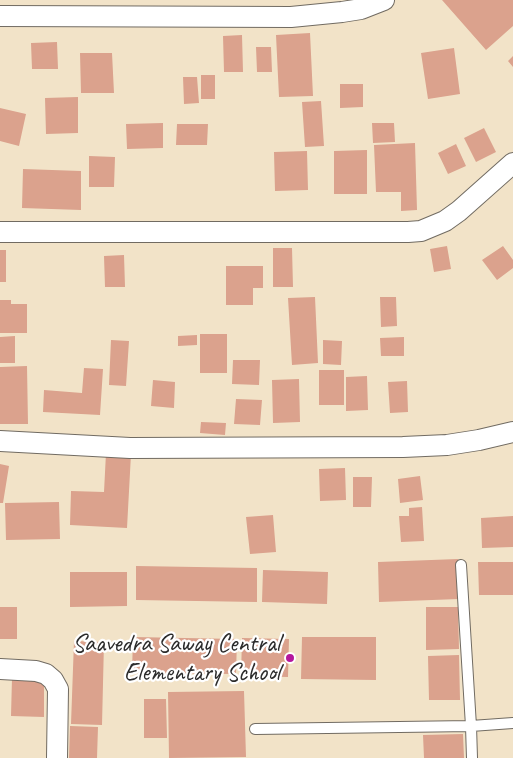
<!DOCTYPE html>
<html>
<head>
<meta charset="utf-8">
<style>
  body { margin:0 }
  canvas { display:block; background:#f2e3c8 }
</style>
</head>
<body>
<canvas width="513" height="758"></canvas>
<script>
const ctx = document.querySelector('canvas').getContext('2d');
ctx.lineJoin = 'round';
function paint(path, color) { ctx.fillStyle = color; ctx.fill(path, 'evenodd'); }
const toPath = rows => new Path2D(rows.map(r => 'M' + r).join(''));
function trace(path, color, width, dash) { ctx.strokeStyle = color; ctx.lineWidth = width; ctx.lineCap = dash ? 'butt' : 'round'; ctx.setLineDash(dash || []); ctx.stroke(path); }
function drawText(font, color, halo, rows, align = 'center') {
  ctx.font = font + ' Caveat,sans-serif'; ctx.lineWidth = 4.5; ctx.setLineDash([]); ctx.textBaseline = 'middle'; ctx.strokeStyle = halo; ctx.fillStyle = color; for (const [text, x, y, turn = 0] of rows) {
    ctx.save(); ctx.translate(x, y); ctx.rotate((+turn || 0) * Math.PI / 180); ctx.textAlign = isNaN(turn) ? turn : align; if (halo) ctx.strokeText(text, 0, 0); ctx.fillText(text, 0, 0); ctx.restore();
  }
}
const building = toPath([
  [442,0,513,0,513,26,486,50],
  [310,33,313,96,279,97,276,35],
  [242,35,243,72,224,72,223,36],
  [57,42,58,69,32,69,31,43],
  [256,47,271,47,272,72,257,72],
  [454,48,460,94,428,99,421,53],
  [80,53,112,53,114,93,81,93],
  [513,56,513,67,508,61],
  [201,75,215,75,215,99,201,99],
  [183,77,197,77,199,103,184,104],
  [340,84,363,84,363,107,340,108],
  [78,97,78,133,46,134,45,98],
  [321,101,324,146,305,147,302,102],
  [0,108,26,114,19,146,0,141],
  [163,123,163,148,127,149,126,124],
  [372,123,394,123,395,142,373,143],
  [177,124,208,124,207,145,176,145],
  [484,128,496,152,476,162,464,138],
  [415,143,417,210,401,211,401,192,376,192,374,145],
  [456,144,466,166,448,174,438,153],
  [367,150,367,194,334,194,334,151],
  [307,151,308,190,275,191,274,152],
  [89,156,115,157,114,187,89,187],
  [23,169,81,171,81,210,22,208],
  [447,246,451,269,434,272,430,249],
  [503,246,513,260,513,268,497,280,482,260],
  [273,248,292,248,293,287,273,287],
  [0,250,6,250,6,282,0,282],
  [124,255,125,287,105,287,104,256],
  [226,266,263,266,263,288,253,288,253,305,226,305],
  [315,297,318,363,292,365,288,298],
  [380,297,396,297,397,326,381,327],
  [0,300,11,300,11,304,27,304,27,333,0,333],
  [200,334,227,334,227,373,200,373],
  [197,335,197,345,178,346,178,336],
  [15,336,15,363,0,363,0,337],
  [404,337,404,356,381,356,380,338],
  [111,340,129,341,126,386,109,385],
  [323,340,342,341,341,365,323,364],
  [233,360,260,360,259,385,232,384],
  [27,366,28,424,0,424,0,367],
  [84,368,103,369,100,415,43,412,44,390,82,393],
  [319,370,344,370,344,405,319,405],
  [367,376,368,410,346,411,346,377],
  [299,379,300,422,273,423,272,380],
  [153,380,175,382,174,408,151,406],
  [407,381,408,412,390,413,388,382],
  [236,399,262,400,260,425,234,424],
  [201,422,226,423,225,435,200,433],
  [106,453,131,454,127,528,70,525,71,491,104,492],
  [0,464,9,466,3,503,0,503],
  [345,468,346,500,320,501,319,469],
  [420,476,423,500,400,503,398,479],
  [353,477,372,477,371,507,353,507],
  [59,502,60,539,6,540,5,503],
  [422,507,424,541,401,542,399,516,409,516,409,508],
  [273,515,276,552,250,554,246,517],
  [513,516,513,547,482,548,481,518],
  [458,559,459,599,379,602,378,562],
  [478,562,513,562,513,595,479,595],
  [136,566,257,568,257,602,136,600],
  [263,570,328,572,327,604,262,602],
  [70,572,127,572,127,606,70,607],
  [0,607,17,607,17,639,0,639],
  [426,607,458,607,459,649,426,650],
  [133,637,237,639,236,674,132,673],
  [302,637,376,637,376,680,301,679],
  [242,638,289,639,288,677,241,676],
  [74,641,104,642,102,725,71,724],
  [459,655,460,700,429,700,428,656],
  [12,678,44,679,44,717,11,716],
  [244,691,246,757,169,758,168,692],
  [144,699,166,699,167,738,144,738],
  [70,726,98,727,97,758,69,758],
  [463,734,464,758,424,758,423,735]
]);
const lane = toPath([
  [461,565,471,726,472,758],
  [255,729,471,726,513,723]
]);
const street = toPath([
  [0,16,291,17,342,12,361,9,384,0],
  [0,232,408,232,421,231,445,221,459,211,513,163],
  [0,441,130,448,403,447,447,445,479,440,513,432],
  [0,669,36,671,46,674,53,680,58,689,57,758]
]);
const markers = [
  [290,658,5,"#b5179e"]
];
const poiNames = [
  ["Saavedra Saway Central",280,644],
  ["Elementary School",280,673]
];
paint(building, '#dba28d');
trace(lane, '#716b62', 12);
trace(street, '#716b62', 22);
trace(lane, '#fff', 10);
trace(street, '#fff', 20);
for (const [x, y, r, color] of markers) { const dot = new Path2D(); dot.arc(x, y, r, 0, 2 * Math.PI); ctx.fillStyle = color; ctx.fill(dot); trace(dot, '#fff', 2); }
drawText('25px', '#2b2b2b', '#fff', poiNames, 'right');
</script>
</body>
</html>
